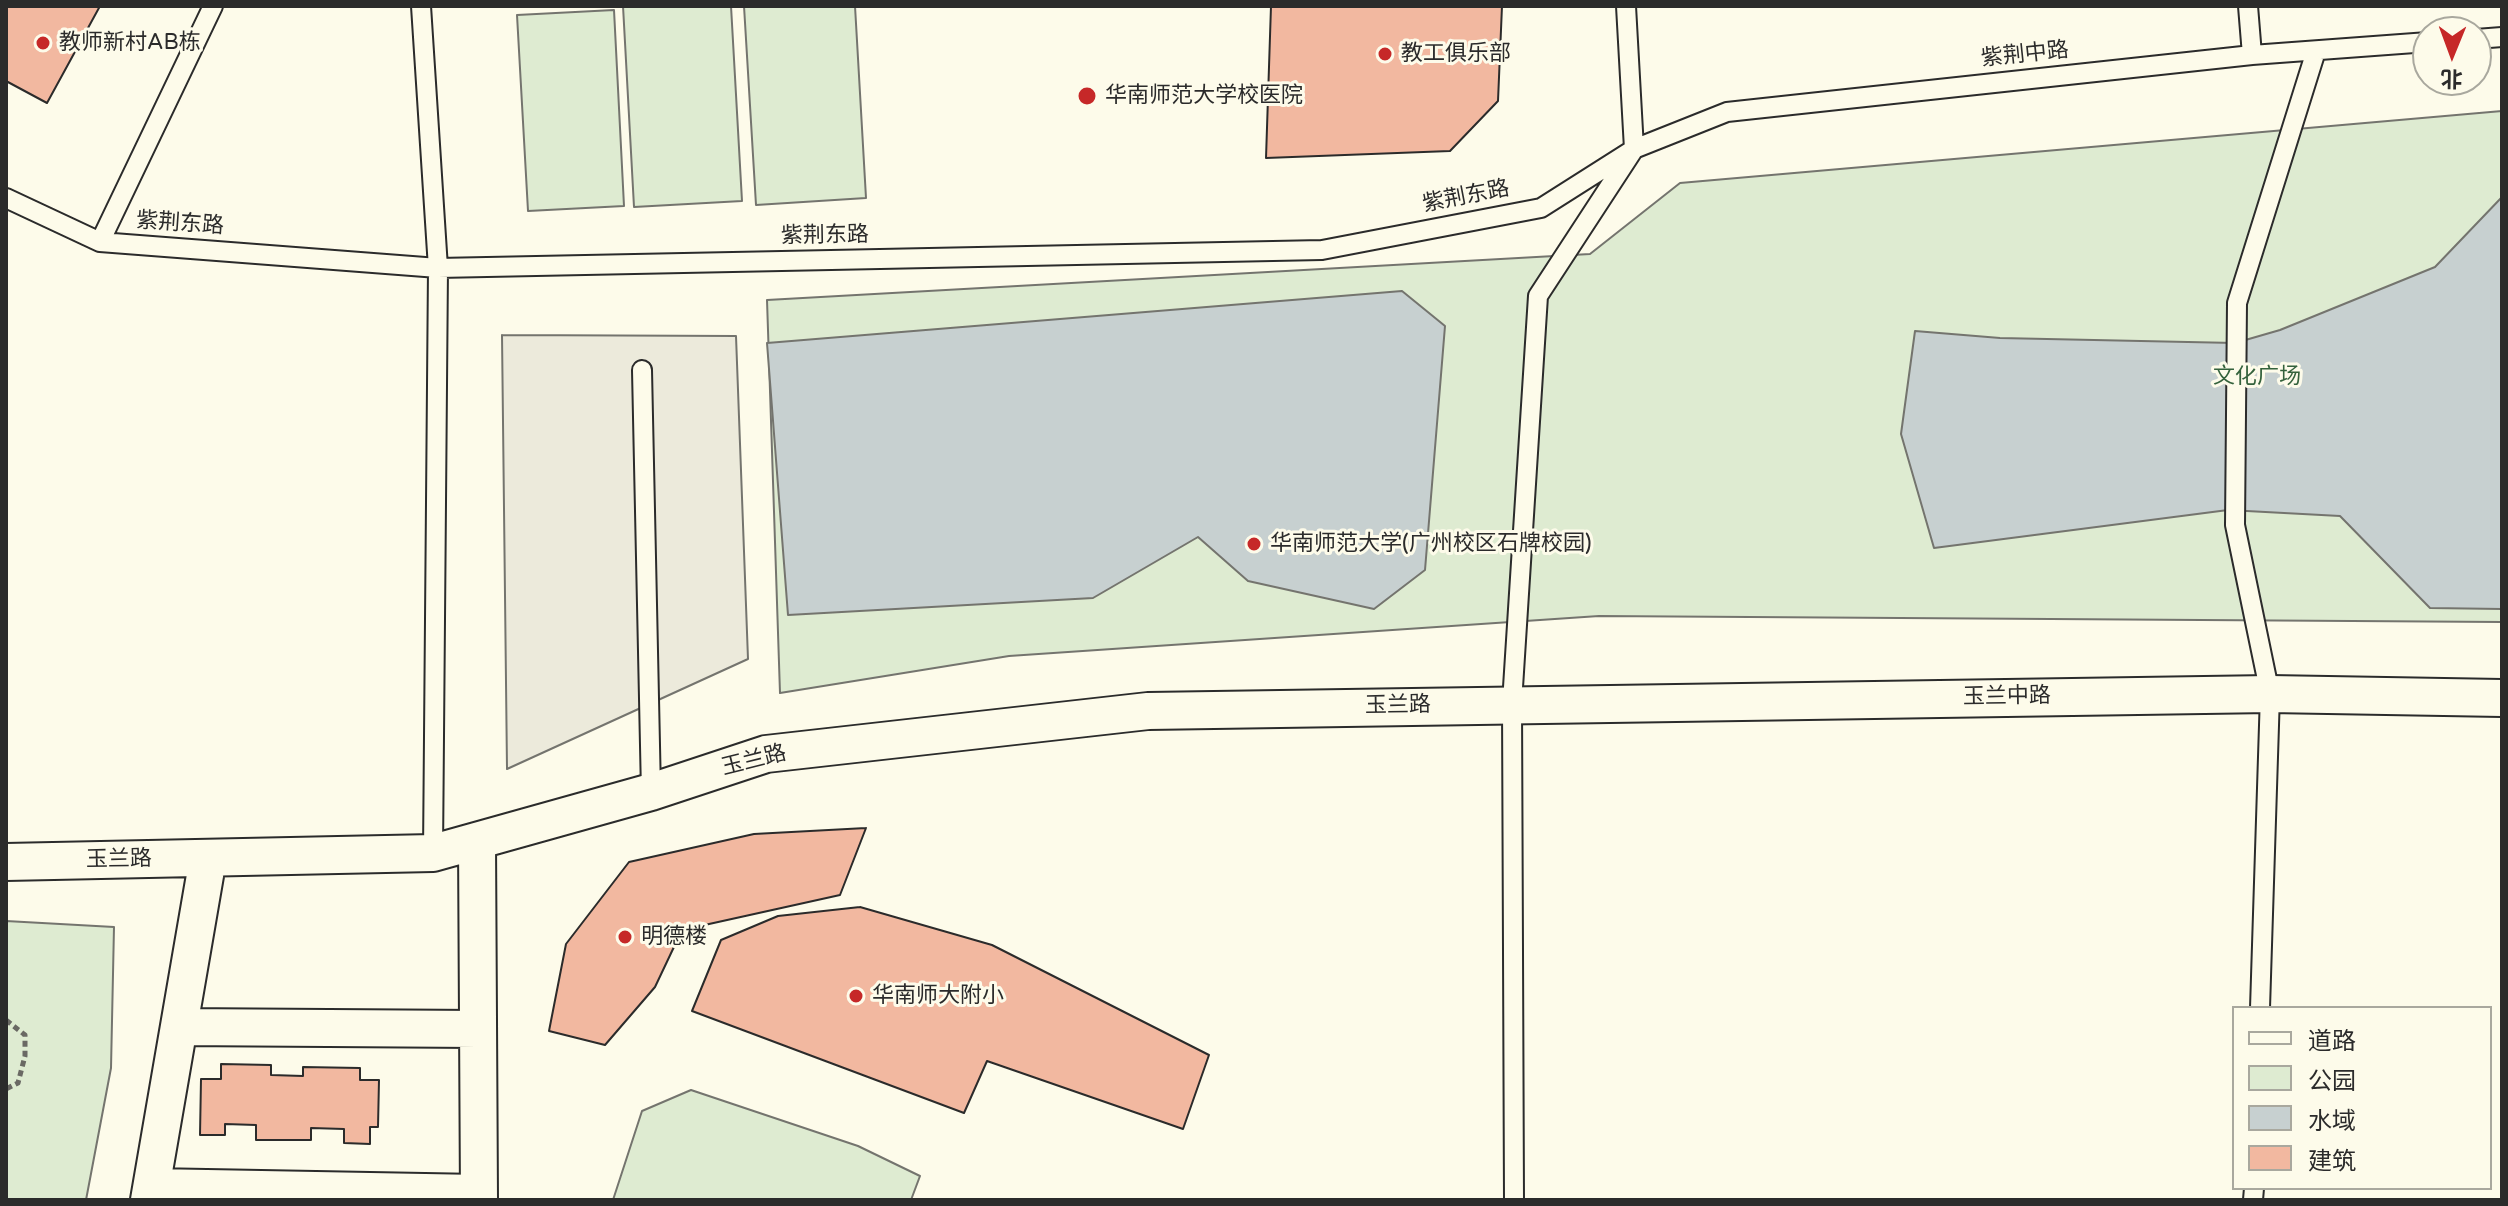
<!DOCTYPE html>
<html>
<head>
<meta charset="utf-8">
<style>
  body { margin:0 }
  #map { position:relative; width:2508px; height:1206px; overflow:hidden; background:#fdfbea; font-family:"Varela Round","Noto Sans SC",sans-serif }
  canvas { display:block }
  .frame { position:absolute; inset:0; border:8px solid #2b2b2b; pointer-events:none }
  .legend { position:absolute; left:2232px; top:1006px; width:260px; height:184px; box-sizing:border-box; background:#fdfbea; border:2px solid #a9a89e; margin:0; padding:10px 14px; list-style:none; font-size:24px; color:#2b2b2b }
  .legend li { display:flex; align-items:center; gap:16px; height:40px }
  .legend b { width:40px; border:2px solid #a9a89e }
  .north { position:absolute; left:2412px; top:16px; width:80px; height:80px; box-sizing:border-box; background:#fdfbea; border:2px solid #a9a89e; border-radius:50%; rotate:181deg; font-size:22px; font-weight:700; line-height:32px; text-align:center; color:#2b2b2b }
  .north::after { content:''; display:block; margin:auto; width:28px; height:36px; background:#c62828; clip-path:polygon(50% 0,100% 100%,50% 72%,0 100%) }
</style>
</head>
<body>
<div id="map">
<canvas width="2508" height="1206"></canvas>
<div class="frame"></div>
<ul class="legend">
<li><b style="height:10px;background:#fdfbea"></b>道路</li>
<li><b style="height:22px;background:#deebd1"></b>公园</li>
<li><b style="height:22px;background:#c7d0d0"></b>水域</li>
<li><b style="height:22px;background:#f2b8a0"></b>建筑</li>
</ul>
<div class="north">北</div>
</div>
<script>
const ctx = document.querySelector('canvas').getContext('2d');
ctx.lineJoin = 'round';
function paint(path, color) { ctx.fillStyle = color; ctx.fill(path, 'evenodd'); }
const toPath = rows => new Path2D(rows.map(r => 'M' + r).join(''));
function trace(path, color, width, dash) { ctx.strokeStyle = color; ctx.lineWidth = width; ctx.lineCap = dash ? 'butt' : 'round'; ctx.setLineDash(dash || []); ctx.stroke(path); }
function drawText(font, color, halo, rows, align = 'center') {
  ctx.font = font + ' "Varela Round","Noto Sans SC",sans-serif'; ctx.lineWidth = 6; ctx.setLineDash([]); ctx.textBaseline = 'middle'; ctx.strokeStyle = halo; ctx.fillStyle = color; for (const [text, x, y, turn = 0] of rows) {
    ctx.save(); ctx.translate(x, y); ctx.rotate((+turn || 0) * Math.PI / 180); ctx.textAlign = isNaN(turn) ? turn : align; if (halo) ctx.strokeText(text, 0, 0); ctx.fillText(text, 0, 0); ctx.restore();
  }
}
const green = toPath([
  [623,6,731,6,742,201,634,207,623,6],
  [744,6,855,6,866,198,756,205,744,6],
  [614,10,624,206,528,211,517,15,614,10],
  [2502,111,2502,622,1599,616,1009,656,780,693,767,300,1590,254,1680,183,2502,111],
  [6,921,114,927,111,1068,86,1200,6,1200,6,921],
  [691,1090,858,1146,920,1176,911,1200,613,1200,642,1111,691,1090]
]);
const parking = toPath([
  [502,335,736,336,748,659,507,769,502,335]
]);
const water = toPath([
  [2502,197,2502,609,2430,608,2340,516,2228,510,1934,548,1901,434,1915,331,2000,338,2235,343,2280,330,2435,267,2502,197],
  [1402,291,1445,326,1425,570,1374,609,1248,581,1198,537,1093,598,788,615,767,343,1402,291]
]);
const building = toPath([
  [6,6,100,6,47,103,6,81,6,6],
  [1271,6,1502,6,1498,101,1450,151,1266,158,1271,6],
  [866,828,840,895,682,930,655,987,605,1045,549,1031,566,944,629,862,754,834,866,828],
  [860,907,992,945,1209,1055,1183,1129,987,1061,964,1113,692,1011,721,940,778,916,860,907],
  [221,1064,271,1065,271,1075,303,1076,303,1067,360,1068,360,1080,379,1080,378,1127,370,1127,370,1144,344,1143,344,1129,311,1128,311,1140,256,1140,256,1125,225,1124,225,1135,200,1135,201,1079,221,1079,221,1064]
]);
const path = toPath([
  [6,1020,25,1035,25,1056,18,1083,6,1089]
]);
const lane = toPath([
  [421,6,438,268,433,853],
  [2248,6,2252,55],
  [2476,39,2502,37],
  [6,198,100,242,438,268,1322,250,1541,208,1634,149,1727,112,2252,55,2428,42],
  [100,242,213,6],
  [642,370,651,792],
  [2260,1008,2270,694,2235,525,2237,303,2316,51],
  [1514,1200,1512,703,1538,296,1634,149,1626,6],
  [2253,1200,2254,1188]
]);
const street = toPath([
  [477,841,479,1200],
  [6,862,433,853,651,792,766,754,1148,711,2270,694,2502,698],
  [179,1027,478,1029],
  [152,1187,479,1193],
  [149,1200,208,858]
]);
const markers = [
  [43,43,8,"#c62828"],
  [1385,54,8,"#c62828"],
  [1087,96,10,"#c62828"],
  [1254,544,8,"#c62828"],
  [625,937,8,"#c62828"],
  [856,996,8,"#c62828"]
];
const poiNames = [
  ["教师新村AB栋",59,43],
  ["教工俱乐部",1401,54],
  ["华南师范大学校医院",1105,96],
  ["华南师范大学(广州校区石牌校园)",1270,544],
  ["明德楼",641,937],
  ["华南师大附小",872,996]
];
const streetNames = [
  ["紫荆中路",2025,55,-6],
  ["紫荆东路",1466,197,-11],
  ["紫荆东路",180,224,4],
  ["紫荆东路",825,236,-1],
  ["玉兰中路",2007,697,-1],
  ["玉兰路",1398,706,-1],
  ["玉兰路",754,761,-14],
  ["玉兰路",119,860,-1]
];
const parkNames = [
  ["文化广场",2257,377]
];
paint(green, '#deebd1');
trace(green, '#74746e', 2);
paint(parking, '#eceadb');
trace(parking, '#74746e', 2);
paint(water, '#c7d0d0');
trace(water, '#74746e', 2);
paint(building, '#f2b8a0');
trace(building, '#2b2b2b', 2);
trace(lane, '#2b2b2b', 22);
trace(street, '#2b2b2b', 40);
trace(path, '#6a6964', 5, [6, 4]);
trace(lane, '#fdfbea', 18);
trace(street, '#fdfbea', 36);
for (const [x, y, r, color] of markers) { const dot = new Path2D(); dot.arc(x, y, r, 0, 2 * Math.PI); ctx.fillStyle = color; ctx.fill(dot); trace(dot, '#fdfbea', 3); }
drawText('22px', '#2b2b2b', '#fdfbea', poiNames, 'left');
drawText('22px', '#2b2b2b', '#fdfbea', streetNames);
drawText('22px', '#34623c', '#fdfbea', parkNames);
</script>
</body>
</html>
